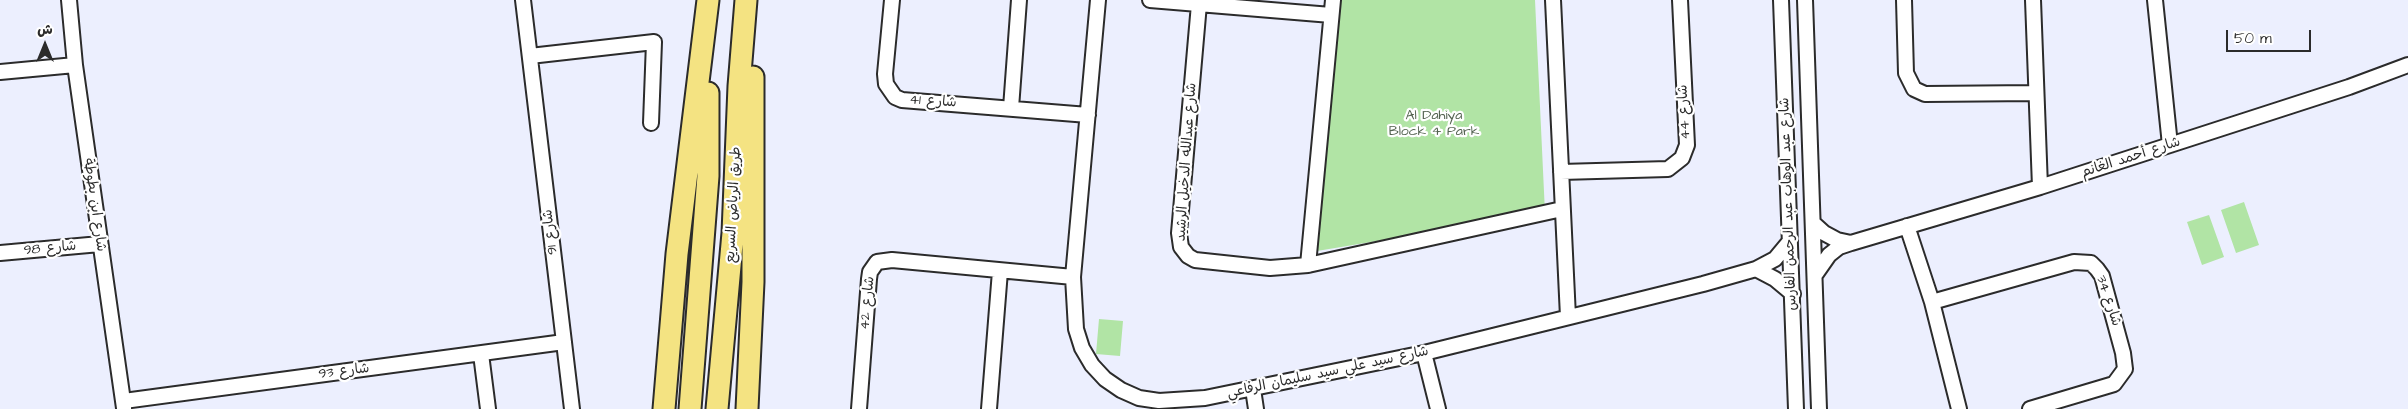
<!DOCTYPE html>
<html>
<head>
<meta charset="utf-8">
<style>
  body { margin:0 }
  #map { position:relative; width:2408px; height:409px; overflow:hidden; background:#eceffe; font-family:"Architects Daughter","Playpen Sans Arabic",sans-serif }
  canvas { display:block }
  .north { position:absolute; left:20px; top:20px; width:50px; height:50px; -webkit-text-stroke:4px #fff; paint-order:stroke; rotate:0deg; font-size:14px; font-weight:700; line-height:20px; text-align:center; color:#2b2b2b }
  .north::after { content:''; display:block; margin:auto; width:18px; height:22px; background:#2b2b2b; clip-path:polygon(50% 0,100% 100%,50% 72%,0 100%) }
  .scale { position:absolute; left:2226px; top:30px; width:85px; height:22px; box-sizing:border-box; border:2px solid #2b2b2b; border-top:0; padding-left:6px; font-size:15px; line-height:18px; white-space:nowrap; color:#2b2b2b; -webkit-text-stroke:4px #fff; paint-order:stroke }
</style>
</head>
<body>
<div id="map">
<canvas width="2408" height="409"></canvas>
<div class="north">ش</div>
<div class="scale">50 m</div>
</div>
<script>
const ctx = document.querySelector('canvas').getContext('2d');
ctx.lineJoin = 'round';
function paint(path, color) { ctx.fillStyle = color; ctx.fill(path, 'evenodd'); }
const toPath = rows => new Path2D(rows.map(r => 'M' + r).join(''));
function trace(path, color, width, dash) { ctx.strokeStyle = color; ctx.lineWidth = width; ctx.lineCap = dash ? 'butt' : 'round'; ctx.setLineDash(dash || []); ctx.stroke(path); }
function drawText(font, color, halo, rows, align = 'center') {
  ctx.font = font + ' "Architects Daughter","Playpen Sans Arabic",sans-serif'; ctx.lineWidth = 4.5; ctx.setLineDash([]); ctx.textBaseline = 'middle'; ctx.strokeStyle = halo; ctx.fillStyle = color; for (const [text, x, y, turn = 0] of rows) {
    ctx.save(); ctx.translate(x, y); ctx.rotate((+turn || 0) * Math.PI / 180); ctx.textAlign = isNaN(turn) ? turn : align; if (halo) ctx.strokeText(text, 0, 0); ctx.fillText(text, 0, 0); ctx.restore();
  }
}
const green = toPath([
  [1339,0,1535,0,1545,213,1317,251],
  [2244,202,2259,245,2236,253,2221,210],
  [2209,215,2224,257,2202,265,2187,222],
  [1099,319,1123,321,1120,356,1096,354]
]);
const minor = toPath([
  [69,0,75,65,124,408],
  [523,0,572,409],
  [892,0,885,74,886,84,895,97,902,100,1088,115],
  [1098,0,1073,277,1076,329,1082,348,1092,365,1105,379,1121,390,1139,398,1159,401,1205,398,1424,353,1703,284,1756,269,1775,259,1790,241],
  [1150,0,1331,15],
  [1553,0,1568,317],
  [1781,0,1796,409],
  [1805,0,1819,409],
  [1904,0,1906,73,1914,89,1925,94,2035,93],
  [2033,0,2040,187],
  [2155,0,2170,145],
  [1199,4,1179,233,1181,247,1188,256,1195,260,1270,268,1308,265,1562,209],
  [530,56,654,42,651,123],
  [0,72,75,65],
  [1011,108,1019,0],
  [1561,172,1668,169,1682,158,1687,145,1680,0],
  [1813,223,1824,233,1837,240,1851,243],
  [1907,226,1932,302,1959,409],
  [0,253,100,244],
  [1308,265,1333,0],
  [1756,269,1775,279,1793,294],
  [1815,275,1829,255,1839,247,1851,243,2040,187,2349,87,2408,65],
  [1932,302,2074,262,2091,263,2097,269,2102,276,2123,353,2125,369,2114,384,2030,409],
  [1424,353,1438,409],
  [481,354,488,409],
  [1253,389,1256,409],
  [124,401,564,342],
  [859,409,869,279,870,272,877,262,892,260,1073,277],
  [989,409,1000,271]
]);
const highway = toPath([
  [664,409,677,254,708,0],
  [690,409,708,176,708,93],
  [717,409,733,233,739,86,746,0],
  [747,409,753,282,753,77]
]);
const streetNames = [
  ["شارع 41",933,102,4],
  ["شارع 44",1685,112,-93],
  ["شارع أحمد الغانم",2131,158,-18],
  ["شارع عبدالله الدخيل الرشيد",1187,162,-86],
  ["شارع عبد الوهاب عبد الرحمن الفارس",1789,204,-92],
  ["شارع ابن بطوطة",94,205,82],
  ["طريق الرياض السريع",734,205,-87],
  ["شارع 91",551,232,-97],
  ["شارع 98",50,249,-5],
  ["شارع 34",2108,301,72],
  ["شارع 42",868,303,-84],
  ["شارع 93",344,372,-7],
  ["شارع سيد علي سيد سليمان الرفاعي",1328,373,-12]
];
const parkNames = [
  ["Al Dahiya",1434,116],
  ["Block 4 Park",1434,132]
];
paint(green, '#b1e4a5');
trace(minor, '#2b2b2b', 18);
trace(highway, '#2b2b2b', 25);
trace(minor, '#fff', 14);
trace(highway, '#f4e382', 21);
drawText('14px', '#2b2b2b', '#fff', streetNames);
drawText('14px', '#536250', '#fff', parkNames);
</script>
</body>
</html>
